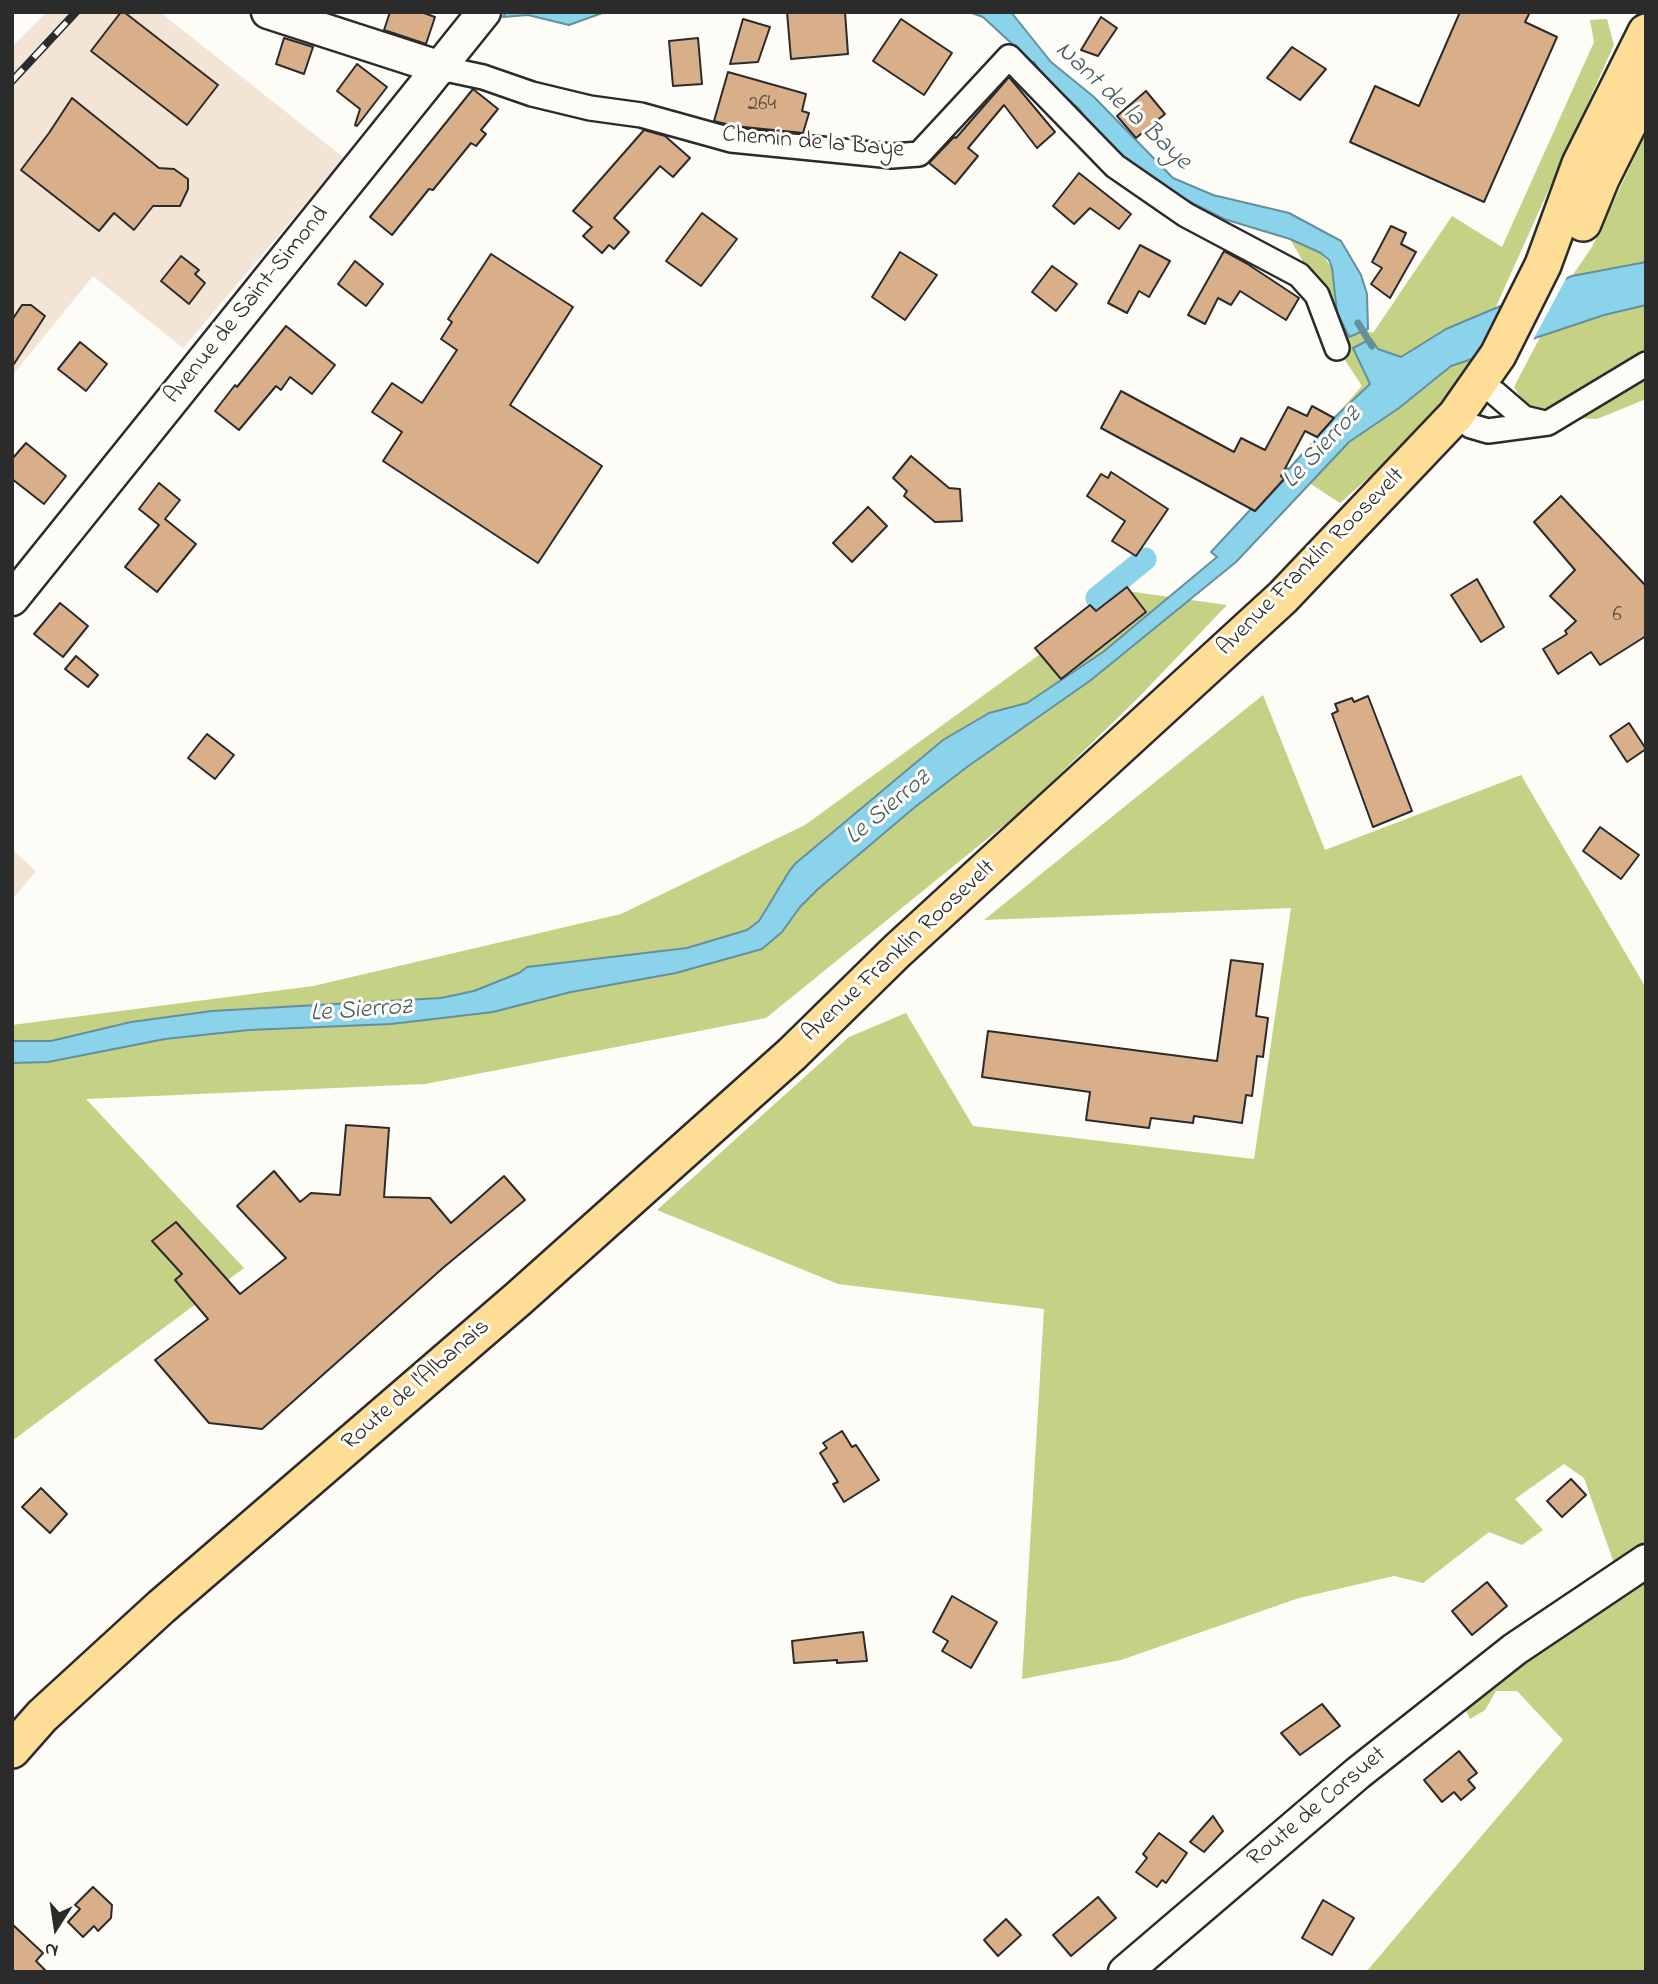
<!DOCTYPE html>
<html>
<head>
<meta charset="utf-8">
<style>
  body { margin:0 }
  #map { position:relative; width:1658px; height:1984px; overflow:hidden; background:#fdfcf7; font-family:"Indie Flower",sans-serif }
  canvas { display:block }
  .frame { position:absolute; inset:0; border:14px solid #2b2b2b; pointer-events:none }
  .north { position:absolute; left:21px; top:1893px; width:70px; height:70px; -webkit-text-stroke:5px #fdfcf7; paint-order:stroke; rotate:192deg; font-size:19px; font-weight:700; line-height:28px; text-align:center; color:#2b2b2b }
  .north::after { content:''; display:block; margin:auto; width:24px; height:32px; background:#2b2b2b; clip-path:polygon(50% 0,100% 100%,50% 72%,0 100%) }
</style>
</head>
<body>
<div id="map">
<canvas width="1658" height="1984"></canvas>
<div class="frame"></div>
<div class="north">N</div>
</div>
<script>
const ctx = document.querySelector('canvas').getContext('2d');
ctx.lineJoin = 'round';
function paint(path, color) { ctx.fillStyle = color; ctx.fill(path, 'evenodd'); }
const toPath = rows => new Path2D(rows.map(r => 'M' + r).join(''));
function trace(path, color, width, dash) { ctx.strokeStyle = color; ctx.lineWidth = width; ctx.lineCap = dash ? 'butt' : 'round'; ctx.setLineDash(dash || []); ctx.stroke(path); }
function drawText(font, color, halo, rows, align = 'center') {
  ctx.font = font + ' "Indie Flower",sans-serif'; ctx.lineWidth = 6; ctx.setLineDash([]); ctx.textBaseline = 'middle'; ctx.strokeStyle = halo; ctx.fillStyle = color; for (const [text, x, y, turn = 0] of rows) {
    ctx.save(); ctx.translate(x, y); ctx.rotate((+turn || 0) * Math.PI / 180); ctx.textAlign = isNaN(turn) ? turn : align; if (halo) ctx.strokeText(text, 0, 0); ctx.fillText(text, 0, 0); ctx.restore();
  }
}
const built = toPath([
  [47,12,160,12,344,158,183,348,93,276,12,376,12,47],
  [12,850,36,871,12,900]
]);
const green = toPath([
  [1607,19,1614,45,1466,373,1429,424,1340,503,1288,469,1362,386,1337,348,1313,279,1290,239,1321,253,1332,268,1335,301,1363,330,1373,333,1452,216,1502,247,1594,42,1590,20],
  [1646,133,1646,399,1597,419,1533,417,1514,387,1572,276,1592,247],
  [1127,591,1227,605,1138,698,1024,809,766,1018,425,1084,86,1099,244,1268,12,1441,12,1025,313,986,621,914,805,825],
  [1263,695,1325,850,1521,775,1646,988,1646,1972,1366,1972,1563,1740,1517,1691,1496,1691,1485,1710,1470,1719,1460,1698,1622,1586,1584,1478,1564,1464,1515,1499,1543,1530,1522,1545,1489,1532,1423,1583,1394,1576,1299,1598,1121,1660,1022,1679,1044,1309,838,1284,657,1210,849,1037,906,1013,973,1126,1254,1159,1291,908,984,920]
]);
const water = toPath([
  [506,12,605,12,569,25,528,15,503,17,506,12],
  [969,12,1011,12,1051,62,1094,97,1173,178,1213,195,1289,213,1341,241,1361,275,1367,294,1368,329,1349,337,1337,312,1332,268,1329,260,1321,253,1290,239,1224,219,1165,189,1106,145,1080,110,1044,77,1034,62,1027,65,1023,54,983,17,969,12],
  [1646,262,1646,305,1604,315,1451,366,1399,408,1349,442,1236,562,1091,680,967,767,915,807,818,889,800,907,782,932,762,949,676,973,571,992,493,1012,391,1024,249,1030,165,1039,48,1062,12,1063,12,1041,51,1041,131,1022,212,1011,441,998,474,991,519,973,527,967,687,948,747,930,759,921,790,870,796,863,943,740,989,713,1027,703,1103,652,1217,557,1211,552,1251,509,1255,511,1285,479,1281,476,1287,468,1289,469,1334,418,1370,384,1353,348,1371,339,1378,349,1401,357,1446,329,1572,276,1646,262]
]);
const pier = toPath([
  [1569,273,1532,342,1474,362,1503,301]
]);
const stream = toPath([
  [1358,323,1372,346]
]);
const canal = toPath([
  [1097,598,1145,559]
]);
const building = toPath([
  [121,12,124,12,218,85,187,125,91,51,121,12],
  [390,12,421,12,435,17,426,44,384,30,390,12],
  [787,12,845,12,848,54,791,59,787,12],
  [1460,12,1530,12,1525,22,1557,37,1484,202,1350,142,1375,86,1419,106,1460,12],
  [1101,17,1117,28,1098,56,1081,50,1101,17],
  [743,19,770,27,758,62,730,64,743,19],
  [901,19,952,53,924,95,873,61,901,19],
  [284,38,313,47,304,74,276,64,284,38],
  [698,38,702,84,673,86,669,41,698,38],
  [1292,47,1326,69,1300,100,1267,78,1292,47],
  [357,64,387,87,357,126,355,125,360,109,337,91,357,64],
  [728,72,806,94,802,111,809,113,803,133,734,126,714,121,728,72],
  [1009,77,1055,132,1037,148,1004,105,968,148,978,156,955,184,929,163,954,137,956,138,1009,77],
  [473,89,498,109,481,130,486,134,476,146,471,143,433,190,429,189,392,235,370,217,473,89],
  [1146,91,1165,114,1136,138,1117,116,1146,91],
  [72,98,159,168,174,169,188,179,188,189,180,206,153,206,134,230,114,213,99,231,21,170,49,133,72,98],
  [644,130,665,136,690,158,673,177,660,166,614,218,629,232,614,249,609,245,602,253,583,236,592,227,573,211,644,130],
  [1079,173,1131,214,1119,229,1090,208,1074,224,1053,206,1079,173],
  [702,213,737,239,701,286,666,261,702,213],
  [1391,226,1406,233,1401,244,1416,252,1390,298,1371,284,1382,268,1372,262,1391,226],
  [1140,245,1170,261,1149,297,1139,291,1127,313,1108,303,1140,245],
  [1224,251,1246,263,1299,298,1286,320,1240,291,1231,305,1218,298,1205,324,1188,315,1224,251],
  [900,252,937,275,905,320,872,297,900,252],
  [491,254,573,307,510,405,602,466,538,563,383,461,402,432,372,412,392,383,422,403,457,350,441,339,452,322,448,319,491,254],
  [181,256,199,270,195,274,205,283,189,304,161,281,181,256],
  [355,261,383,284,366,306,338,284,355,261],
  [1052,266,1077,284,1056,311,1032,292,1052,266],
  [22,305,31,305,45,316,12,367,12,320,22,305],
  [286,326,335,365,312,394,290,377,281,390,276,386,239,430,215,411,235,385,237,387,286,326],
  [80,342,107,364,86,391,58,369,80,342],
  [1121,391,1234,452,1241,438,1265,450,1288,407,1307,416,1312,406,1334,418,1317,437,1305,431,1281,476,1284,479,1255,511,1101,428,1121,391],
  [26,443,66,476,44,504,12,479,12,459,26,443],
  [911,456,949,488,960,489,962,521,935,522,904,496,907,491,893,478,911,456],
  [1111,472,1168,509,1136,556,1112,541,1125,521,1087,496,1101,474,1108,478,1111,472],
  [159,483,180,500,165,519,196,544,157,592,125,567,159,525,139,509,159,483],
  [1561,496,1646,586,1646,636,1600,665,1591,652,1558,674,1543,649,1567,634,1565,631,1576,621,1550,596,1575,570,1534,522,1561,496],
  [868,507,887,526,852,562,833,543,868,507],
  [1477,579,1504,627,1481,642,1451,595,1477,579],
  [1127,587,1146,612,1061,679,1035,648,1090,605,1096,611,1127,587],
  [60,603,88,626,63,657,34,634,60,603],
  [76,656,98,675,88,687,65,669,76,656],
  [1368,696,1412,811,1373,827,1332,714,1338,711,1335,704,1352,698,1354,702,1368,696],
  [1629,723,1646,749,1627,762,1610,736,1629,723],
  [207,734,234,755,215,779,188,758,207,734],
  [1600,827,1639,855,1621,879,1583,851,1600,827],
  [1231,960,1263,964,1256,1016,1268,1018,1263,1057,1257,1056,1252,1096,1246,1095,1242,1123,1194,1116,1193,1123,1151,1118,1149,1128,1086,1120,1090,1092,982,1077,988,1031,1217,1061,1231,960],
  [346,1125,389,1128,384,1197,430,1198,451,1223,504,1176,525,1200,444,1267,262,1429,209,1423,155,1360,208,1319,175,1280,182,1274,152,1241,176,1222,240,1294,286,1258,237,1206,274,1171,300,1202,311,1193,340,1195,346,1125],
  [842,1431,852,1447,856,1445,879,1480,844,1502,833,1484,838,1482,820,1453,827,1448,823,1443,842,1431],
  [1571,1479,1586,1495,1562,1517,1547,1501,1571,1479],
  [41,1488,67,1514,50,1533,22,1507,41,1488],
  [1487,1582,1507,1606,1472,1635,1452,1611,1487,1582],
  [952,1596,997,1622,971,1668,942,1651,948,1641,933,1632,952,1596],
  [863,1632,867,1661,837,1663,837,1660,794,1663,792,1641,863,1632],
  [1322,1704,1340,1726,1300,1755,1281,1733,1322,1704],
  [1459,1751,1477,1773,1468,1780,1475,1788,1461,1800,1454,1792,1442,1802,1424,1780,1459,1751],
  [1213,1816,1223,1831,1204,1852,1190,1842,1213,1816],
  [1159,1833,1187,1853,1166,1883,1162,1880,1157,1887,1136,1872,1147,1858,1143,1854,1159,1833],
  [93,1887,112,1905,111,1918,98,1931,94,1926,83,1937,68,1922,80,1909,75,1905,93,1887],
  [1098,1897,1116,1918,1071,1956,1053,1935,1098,1897],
  [1323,1900,1354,1918,1332,1955,1302,1938,1323,1900],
  [1006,1919,1021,1935,998,1956,984,1940,1006,1919],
  [12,1924,43,1953,36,1961,47,1972,12,1972,12,1924]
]);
const street = toPath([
  [441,68,483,77,532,94,590,108,641,115,731,140,892,156,919,154,1009,57,1115,166,1186,215,1299,275,1317,295,1337,348],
  [1495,393,1524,418,1545,423],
  [1471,426,1488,431,1548,423,1646,364]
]);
const secondary = toPath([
  [268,12,441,68],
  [12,599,484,12],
  [1125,1972,1358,1773,1515,1649,1646,1561]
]);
const primary = toPath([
  [1583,223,1601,179,1646,89],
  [12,1750,42,1716,161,1607,518,1299,792,1054,897,951,1283,597,1456,415,1498,355,1543,265,1580,164,1646,32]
]);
const rail = toPath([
  [12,81,76,12]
]);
const numberNames = [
  ["264",762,106],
  ["6",1617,617]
];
const streetNames = [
  ["Chemin de la Baye",813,144,5],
  ["Avenue de Saint-Simond",248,306,-51],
  ["Avenue Franklin Roosevelt",1312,563,-45],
  ["Avenue Franklin Roosevelt",900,952,-43],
  ["Route de l'Albanais",417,1386,-41],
  ["Route de Corsuet",1318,1808,-40]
];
const waterNames = [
  ["Nant de la Baye",1122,107,43],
  ["Le Sierroz",1323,449,-47],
  ["Le Sierroz",889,809,-40],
  ["Le Sierroz",361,1012,-4]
];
paint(built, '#f2e5d6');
paint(green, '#c5d184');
paint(water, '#8ad3eb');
trace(water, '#64909e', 2);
paint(pier, '#fdfcf7');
trace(stream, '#64909e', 7);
trace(canal, '#8ad3eb', 23);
paint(building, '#d9af8a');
trace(building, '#2b2b2b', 2);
trace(street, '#2b2b2b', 28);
trace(secondary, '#2b2b2b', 37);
trace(primary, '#2b2b2b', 40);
trace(street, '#fdfcf7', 23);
trace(secondary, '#fdfcf7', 32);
trace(primary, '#fedd96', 35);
trace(rail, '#2b2b2b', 8);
trace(rail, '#fdfcf7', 5, [16]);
drawText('21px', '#564c43', null, numberNames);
drawText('24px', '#2b2b2b', '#fdfcf7', streetNames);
drawText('italic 26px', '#485d65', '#fdfcf7', waterNames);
</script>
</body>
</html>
